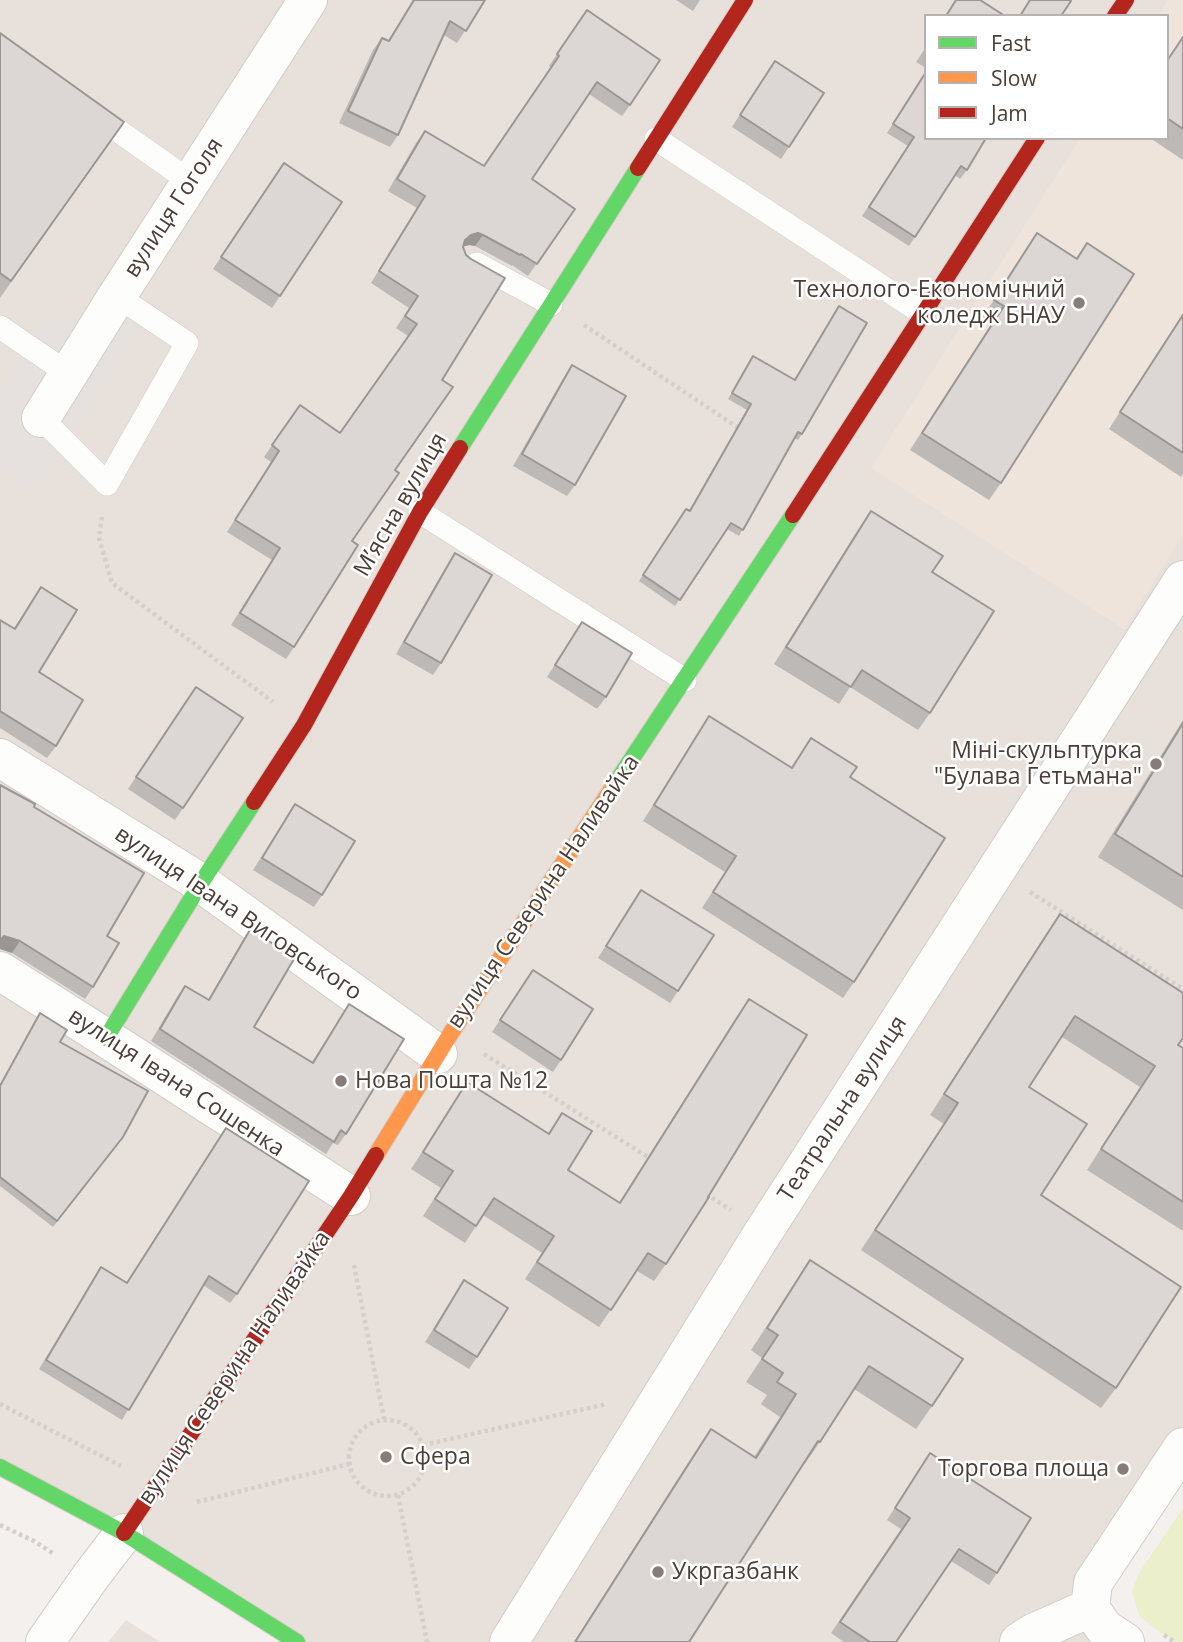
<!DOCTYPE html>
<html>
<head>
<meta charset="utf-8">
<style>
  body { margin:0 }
  #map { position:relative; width:1183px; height:1642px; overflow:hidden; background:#f4f0ee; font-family:"Open Sans",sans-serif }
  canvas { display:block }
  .legend { position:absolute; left:924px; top:14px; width:245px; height:126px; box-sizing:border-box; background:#fff; border:2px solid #b7b2af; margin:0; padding:9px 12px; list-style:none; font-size:21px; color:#4c3e37 }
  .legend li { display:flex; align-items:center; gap:14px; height:35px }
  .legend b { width:35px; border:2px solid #b7b2af }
</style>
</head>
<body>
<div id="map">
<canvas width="1183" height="1642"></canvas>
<ul class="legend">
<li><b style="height:9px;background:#63d668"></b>Fast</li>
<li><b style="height:9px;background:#ff974d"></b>Slow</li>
<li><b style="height:9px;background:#b3261e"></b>Jam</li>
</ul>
</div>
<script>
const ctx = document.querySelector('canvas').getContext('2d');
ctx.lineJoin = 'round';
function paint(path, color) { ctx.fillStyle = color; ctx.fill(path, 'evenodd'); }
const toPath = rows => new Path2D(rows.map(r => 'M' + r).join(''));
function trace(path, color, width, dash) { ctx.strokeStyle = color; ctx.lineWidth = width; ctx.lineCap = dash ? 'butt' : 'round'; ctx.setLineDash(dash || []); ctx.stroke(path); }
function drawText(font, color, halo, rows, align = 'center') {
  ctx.font = font + ' "Open Sans",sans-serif'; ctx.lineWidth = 5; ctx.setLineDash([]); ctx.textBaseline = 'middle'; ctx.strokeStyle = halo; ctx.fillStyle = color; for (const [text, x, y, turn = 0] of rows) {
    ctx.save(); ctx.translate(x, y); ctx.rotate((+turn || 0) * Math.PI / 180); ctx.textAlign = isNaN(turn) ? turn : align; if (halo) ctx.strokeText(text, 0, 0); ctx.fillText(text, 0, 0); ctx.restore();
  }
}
const residential = toPath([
  [0,0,1183,0,1183,1446,1076,1610,1126,1642,296,1642,0,1467],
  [926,16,1167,16,1167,138,926,138],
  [126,1620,160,1642,108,1642]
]);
const education = toPath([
  [1168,0,1183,0,1183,535,1124,629,871,468,1080,138,1167,138,1167,16,1158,16]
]);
const green = toPath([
  [1183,1508,1183,1642,1175,1642,1158,1631,1139,1616,1132,1591,1139,1573]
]);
const parking = toPath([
  [110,307,140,327,33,493,0,471,0,394,41,325]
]);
const path = toPath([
  [584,325,740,429],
  [102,517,99,538,112,583,273,702],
  [1030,892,1183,989],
  [484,1054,651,1159],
  [706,1194,731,1210],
  [354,1265,384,1419],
  [0,1404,121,1466],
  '349 1458a38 38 0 1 1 76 0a38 38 0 1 1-76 0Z',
  [423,1445,607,1404],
  [398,1495,427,1642],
  [197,1502,349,1464],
  [0,1525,34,1541,54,1554],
  [1164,1635,1175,1642]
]);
const lane = toPath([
  [93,113,191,182],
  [656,139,924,314],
  [477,264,551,304],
  [0,327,69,374],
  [41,418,107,484,187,343,117,296],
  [420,512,685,680]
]);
const street = toPath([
  [41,418,117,296,308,0],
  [0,758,201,883,438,1054],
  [0,971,106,1038,351,1196],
  [45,1642,91,1576,124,1533],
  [509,1642,764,1231,1183,580],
  [1019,1642,1033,1633,1090,1608],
  [1125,1642,1105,1629,1090,1608,1093,1583,1183,1447]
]);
const fast = toPath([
  [460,448,638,168],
  [613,787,793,515],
  [106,1038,201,883,254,802],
  [0,1467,124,1533,297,1642]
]);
const slow = toPath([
  [376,1155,451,1033,613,787]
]);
const jam = toPath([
  [1115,16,1126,0],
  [638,168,745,0],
  [793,515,1037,138],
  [254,802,304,725,420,512,460,448],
  [124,1533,351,1196,376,1155]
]);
const wall = toPath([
  [413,0,485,0,457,43,444,35,398,135,390,147,339,123,373,50,382,38,388,41],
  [676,0,700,0,693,11],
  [587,10,630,105,622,116,589,94,532,179,575,209,528,276,512,265,512,266,475,246,469,245,463,246,442,380,395,470,352,541,294,647,286,659,231,625,272,560,227,532,271,462,264,457,300,405,340,433,408,336,396,328,409,308,371,283,417,208,388,191,416,143,425,131,484,166,551,67,549,66],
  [0,33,124,122,0,298],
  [1183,37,1183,160,1150,138,1167,138,1167,60],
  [926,47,926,68,916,62],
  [926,71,967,170,960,179,955,175,909,246,862,216,908,146,887,133],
  [767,73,789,147,781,159,732,127],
  [284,163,342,202,272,308,213,269],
  [1037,233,1076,258,1087,243,1001,483,989,500,910,450,992,323,983,317],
  [839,306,802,434,798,440,794,438,739,536,727,529,675,606,639,581,686,509,689,511,747,410,728,399,753,356,794,380],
  [1183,313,1183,474,1181,477,1109,429],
  [572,365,575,485,567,496,513,466,564,377],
  [871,511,932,572,930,713,918,730,850,687,839,704,774,664,859,528],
  [455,553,441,663,433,675,396,654,447,565],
  [41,587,39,672,56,746,47,758,0,728,0,620,14,628],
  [582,622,606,697,597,709,547,677],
  [187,699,183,808,175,820,128,789],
  [709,716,791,768,811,738,850,777,854,982,843,998,702,908,725,872,643,821],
  [1183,720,1183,910,1098,857],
  [0,785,34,807,107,936,93,987,85,999,12,953,0,949],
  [295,804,322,895,314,907,253,870],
  [641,890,678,991,670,1003,598,958],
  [1060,914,1178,1045,1183,1048,1183,1231,1087,1170,1140,1087,1062,1037,1029,1087,1041,1195,1116,1388,1101,1408,861,1250,944,1124,930,1115,1046,934],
  [251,928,254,1027,312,1062,349,1004,346,1134,338,1145,333,1143,326,1154,151,1041,177,997,185,986,208,1000,243,940],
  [525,982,561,1060,553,1072,492,1032],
  [749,999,666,1264,654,1281,637,1271,599,1327,525,1279,542,1253,483,1215,465,1243,423,1216,441,1188,411,1169,467,1082,548,1134,562,1113,568,1170,619,1203,737,1016],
  [40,1013,60,1042,119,1143,53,1227,0,1186,0,1084],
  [220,1137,237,1294,230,1303,203,1285,122,1420,39,1369,101,1267,127,1283],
  [810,1260,932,1406,916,1429,854,1389,820,1442,804,1465,803,1464,689,1642,574,1642,695,1452,711,1429,754,1457,780,1417,761,1404,767,1395,746,1382,762,1358,751,1350],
  [464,1280,477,1357,469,1369,425,1342],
  [930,1453,997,1573,989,1585,951,1561,896,1642,844,1642,831,1633,901,1529,887,1520]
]);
const shadedWall = toPath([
  [478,233,483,235,475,246,469,245,462,247,465,240,471,235],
  [4,936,20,941,12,953,0,949,0,940]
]);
const building = toPath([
  [414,0,485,0,466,31,450,21,398,135,348,111,382,38,389,41,414,0],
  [956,0,980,0,1005,16,946,16,956,0],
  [1030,0,1069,0,1071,1,1061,16,1020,16,1030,0],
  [587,10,660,60,630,105,597,82,532,179,575,209,537,264,521,254,520,255,483,235,478,233,471,235,465,240,463,247,466,255,471,259,505,278,442,380,453,387,395,470,399,473,352,541,358,545,294,647,240,613,280,548,235,520,279,451,272,445,300,405,340,433,417,324,405,316,418,296,379,271,425,196,397,179,425,131,484,166,559,56,557,54,587,10],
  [0,33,124,122,11,281,0,273,0,33],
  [1183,37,1183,129,1167,118,1167,61,1183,37],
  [775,61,824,93,789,147,740,115,775,61],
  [926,72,926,138,986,138,967,170,961,166,915,237,869,207,914,137,893,124,926,72],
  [284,163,342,202,280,296,221,257,284,163],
  [1037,233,1077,259,1087,243,1134,274,1001,483,922,433,1004,306,994,300,1037,233],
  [839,306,867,323,802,434,798,432,743,530,731,523,680,600,643,575,686,509,690,511,751,404,732,393,753,356,795,380,839,306],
  [1183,315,1183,453,1120,412,1183,315],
  [572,365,626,396,575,485,522,454,572,365],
  [871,511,943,556,932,572,994,611,930,713,862,670,851,687,786,647,871,511],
  [455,553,492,575,441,663,404,642,455,553],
  [41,587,77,610,39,672,83,700,56,746,0,711,0,620,15,629,41,587],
  [582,622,632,653,606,697,555,665,582,622],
  [196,687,243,718,183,808,136,777,196,687],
  [709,716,792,768,811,738,857,767,850,777,945,838,854,982,713,892,736,856,654,805,709,716],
  [1183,723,1183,877,1115,834,1183,723],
  [0,785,35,804,34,807,144,873,107,936,119,943,93,987,20,941,4,936,0,940,0,785],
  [295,804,355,841,322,895,262,858,295,804],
  [641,890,714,935,678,991,606,946,641,890],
  [1060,914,1183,993,1183,1038,1178,1045,1183,1048,1183,1202,1101,1149,1155,1066,1075,1016,1029,1087,1087,1124,1041,1195,1181,1287,1116,1388,875,1230,958,1103,944,1094,1060,914],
  [251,928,294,959,254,1027,313,1063,349,1004,404,1039,346,1134,341,1130,334,1142,160,1029,185,986,209,1000,251,928],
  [533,970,593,1009,561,1060,500,1020,533,970],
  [749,999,807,1035,708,1197,709,1197,666,1264,648,1253,611,1310,537,1262,554,1236,494,1198,476,1226,435,1199,453,1171,423,1152,467,1082,549,1134,562,1113,592,1131,568,1170,620,1203,749,999],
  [40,1013,67,1030,60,1042,148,1091,123,1137,57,1221,0,1177,0,1086,40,1013],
  [226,1128,309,1181,237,1294,209,1276,129,1410,46,1360,101,1267,127,1283,226,1128],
  [810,1260,963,1359,932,1406,869,1366,820,1442,818,1441,689,1642,575,1642,711,1429,756,1458,796,1394,777,1382,783,1373,762,1359,778,1335,767,1328,810,1260],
  [464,1280,508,1308,477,1357,434,1330,464,1280],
  [930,1453,1031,1518,997,1573,959,1549,896,1642,870,1642,840,1622,910,1518,895,1508,930,1453]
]);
const markers = [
  [1079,303,7,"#877c77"],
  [1156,764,7,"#877c77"],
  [341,1081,7,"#877c77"],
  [386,1457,7,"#877c77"],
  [1123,1469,7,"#877c77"],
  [658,1572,7,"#877c77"]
];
const streetNames = [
  ["вулиця Гоголя",174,208,-57],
  ["Мʼясна вулиця",401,505,-60],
  ["вулиця Северина Наливайка",544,892,-56],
  ["вулиця Івана Виговського",238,914,34],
  ["вулиця Івана Сошенка",176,1083,33],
  ["Театральна вулиця",843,1109,-57],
  ["вулиця Северина Наливайка",235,1368,-56]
];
const poiNames = [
  ["Технолого-Економічний",1065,290],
  ["коледж БНАУ",1065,316],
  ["Міні-скульптурка",1142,751],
  ["\"Булава Гетьмана\"",1142,777],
  ["Нова Пошта №12",355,1081,"left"],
  ["Сфера",400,1457,"left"],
  ["Торгова площа",1109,1469],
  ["Укргазбанк",672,1572,"left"]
];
paint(residential, '#e8e0db');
paint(education, '#efe4dc');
paint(green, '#ecefcc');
paint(parking, '#e6e1df');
trace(lane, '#d1ccc9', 24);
trace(street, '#d1ccc9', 40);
trace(fast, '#d7cdc6', 18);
trace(slow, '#d7cdc6', 18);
trace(jam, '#d7cdc6', 18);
trace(path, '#d4cecc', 4.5, [3.5, 3.5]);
trace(lane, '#fdfdfc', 23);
trace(street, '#fdfdfc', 38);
trace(fast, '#63d668', 16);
trace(slow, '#ff974d', 16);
trace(jam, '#b3261e', 16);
paint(wall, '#bdb9b6');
paint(shadedWall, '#9a9694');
paint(building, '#dcd7d4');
trace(building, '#9a9694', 2);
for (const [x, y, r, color] of markers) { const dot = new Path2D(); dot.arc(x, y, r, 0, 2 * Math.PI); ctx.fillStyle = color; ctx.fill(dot); trace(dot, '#fff', 2.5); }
drawText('23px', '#4c3e37', '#fff', streetNames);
drawText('23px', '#4c3e37', '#fff', poiNames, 'right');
</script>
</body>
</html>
